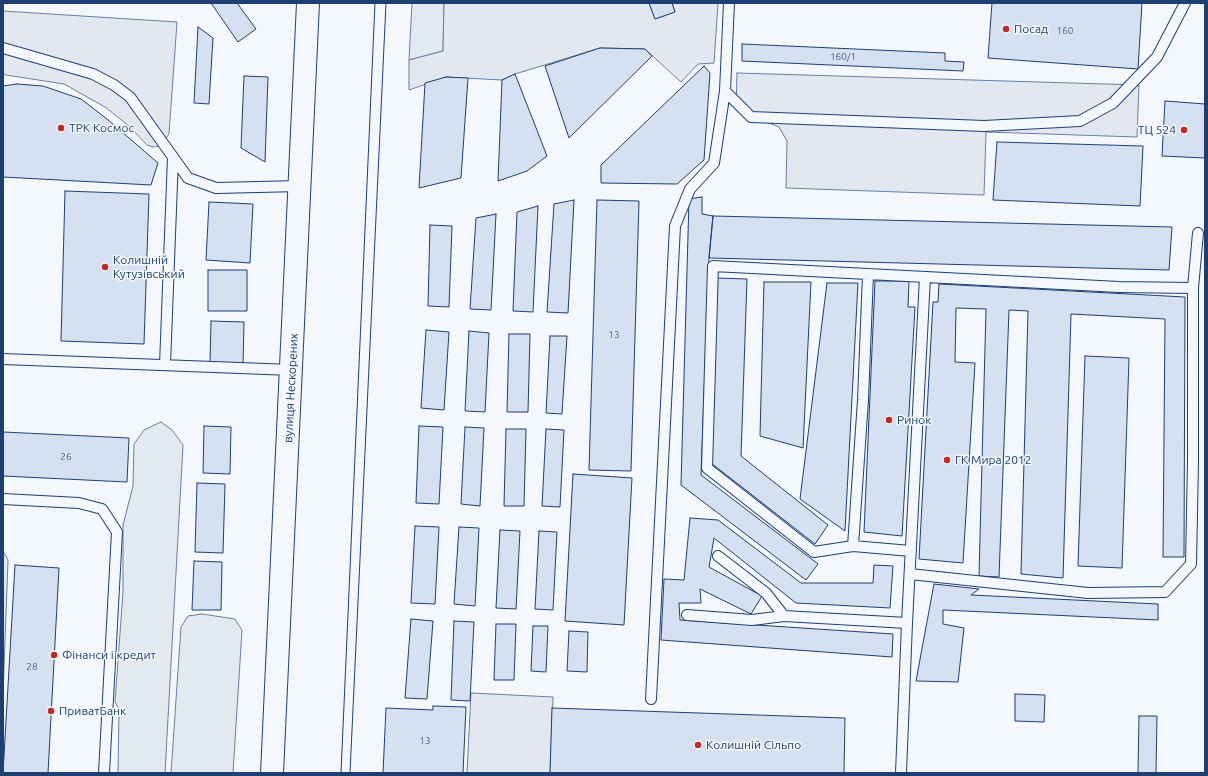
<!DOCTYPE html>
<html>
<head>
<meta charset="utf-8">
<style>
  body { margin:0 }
  #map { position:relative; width:1208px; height:776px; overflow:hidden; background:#f4f7fb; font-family:Ubuntu,sans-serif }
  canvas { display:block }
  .frame { position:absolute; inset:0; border:4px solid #1d3f73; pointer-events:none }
</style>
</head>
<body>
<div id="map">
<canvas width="1208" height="776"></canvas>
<div class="frame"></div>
</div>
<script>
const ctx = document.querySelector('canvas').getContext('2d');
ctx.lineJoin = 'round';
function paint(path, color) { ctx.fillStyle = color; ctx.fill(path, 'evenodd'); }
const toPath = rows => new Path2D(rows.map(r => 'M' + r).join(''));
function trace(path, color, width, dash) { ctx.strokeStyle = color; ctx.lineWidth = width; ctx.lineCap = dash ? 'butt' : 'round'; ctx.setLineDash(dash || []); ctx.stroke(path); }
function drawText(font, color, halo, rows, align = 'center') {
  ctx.font = font + ' Ubuntu,sans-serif'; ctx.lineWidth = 3; ctx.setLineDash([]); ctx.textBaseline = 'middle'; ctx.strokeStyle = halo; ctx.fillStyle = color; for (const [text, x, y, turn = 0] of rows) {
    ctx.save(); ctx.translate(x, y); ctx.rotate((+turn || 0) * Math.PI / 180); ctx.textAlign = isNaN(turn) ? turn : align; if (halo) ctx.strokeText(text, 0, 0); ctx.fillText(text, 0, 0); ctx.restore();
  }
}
const green = toPath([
  [412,3,444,3,443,51,409,60,412,3],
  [161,422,172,430,183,445,165,773,118,773,119,709,115,702,123,592,123,525,133,486,134,444,144,430,161,422],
  [3,551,8,560,3,696,3,551],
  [202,614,235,619,242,630,233,773,171,773,181,627,188,616,202,614]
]);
const parking = toPath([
  [444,3,649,3,655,19,675,12,672,3,718,3,714,63,698,64,681,82,645,49,600,48,515,74,502,80,446,77,409,90,409,60,443,51,444,3],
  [3,11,177,22,169,134,161,146,153,147,147,145,129,126,105,107,64,84,6,75,3,73,3,11],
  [737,73,1139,85,1137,137,986,132,984,195,786,188,787,141,779,127,736,110,737,73],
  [471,693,553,697,550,773,467,773,471,693]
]);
const building = toPath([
  [211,3,237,3,256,29,238,42,211,3],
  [649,3,672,3,675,12,655,19,649,3],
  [992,3,1142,3,1138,69,988,58,992,3],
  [198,27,213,38,209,104,194,103,198,27],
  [742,44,945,53,945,61,964,62,963,71,742,61,742,44],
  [600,48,645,49,652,56,569,138,545,66,600,48],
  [704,66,710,73,704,160,677,184,601,183,601,165,704,66],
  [515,74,547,156,527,171,498,181,502,80,515,74],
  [244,76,268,77,265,162,241,148,244,76],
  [446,77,468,78,461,178,419,188,425,83,446,77],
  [17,84,43,86,81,99,107,119,158,163,151,185,3,177,3,86,17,84],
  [1165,101,1205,104,1205,158,1162,156,1165,101],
  [997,142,1143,146,1140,206,993,200,997,142],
  [65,191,149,194,144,344,61,341,65,191],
  [702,197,702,214,713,216,709,258,701,475,818,564,806,580,681,485,689,199,702,197],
  [574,200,568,313,547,312,554,204,574,200],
  [597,200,639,201,631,471,589,470,597,200],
  [209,202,253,204,250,263,206,260,209,202],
  [538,206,533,312,513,311,517,212,538,206],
  [496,214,491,310,470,309,476,218,496,214],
  [713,216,1172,227,1169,270,709,258,713,216],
  [430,225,452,226,449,307,428,306,430,225],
  [208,270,247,270,247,311,208,311,208,270],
  [717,278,747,279,741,456,828,525,815,544,711,463,717,278],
  [875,281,909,281,908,307,915,307,902,536,864,532,875,281],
  [764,282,811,282,803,448,760,436,764,282],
  [827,283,858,283,845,531,800,499,827,283],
  [939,284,1185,297,1184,557,1163,557,1165,319,1071,314,1063,578,1021,574,1028,311,1009,310,999,577,979,576,986,309,956,308,955,362,975,363,963,563,919,559,933,302,938,302,939,284],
  [211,321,244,322,243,365,210,364,211,321],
  [426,330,449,332,444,410,421,408,426,330],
  [469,331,489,333,485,412,465,411,469,331],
  [509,334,530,334,528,412,507,412,509,334],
  [550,336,567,336,562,414,546,413,550,336],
  [1085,356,1129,358,1122,568,1078,566,1085,356],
  [204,426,231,427,230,474,203,473,204,426],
  [419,426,443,427,439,504,416,503,419,426],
  [465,427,484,428,480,506,461,504,465,427],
  [506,429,526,429,524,506,504,506,506,429],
  [546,429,564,430,560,507,542,506,546,429],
  [3,432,129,438,127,482,3,476,3,432],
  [573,474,632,478,624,625,565,621,573,474],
  [197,483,225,484,223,553,195,552,197,483],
  [690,518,718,520,801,583,873,583,874,565,893,566,890,608,796,603,714,538,709,567,762,596,751,614,700,589,701,603,679,603,680,620,893,634,892,657,661,640,664,579,684,580,690,518],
  [415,526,439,527,435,604,411,603,415,526],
  [459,527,479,528,475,606,454,604,459,527],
  [500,530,520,531,516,609,496,608,500,530],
  [539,531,557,532,553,610,535,609,539,531],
  [194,561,222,562,221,610,192,610,194,561],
  [15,565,59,568,48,773,3,773,15,565],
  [934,584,979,589,971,595,1158,604,1158,620,943,610,943,624,964,628,958,682,916,681,934,584],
  [411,619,433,621,427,699,405,698,411,619],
  [454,621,474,622,470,701,451,700,454,621],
  [496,624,516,624,514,680,494,680,496,624],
  [533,626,548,626,546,672,531,671,533,626],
  [569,631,588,632,587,672,567,671,569,631],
  [1015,694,1045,695,1044,722,1015,721,1015,694],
  [433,706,466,707,463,773,383,773,386,708,433,710,433,706],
  [552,708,845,718,844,773,550,773,552,708],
  [1139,716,1157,716,1156,773,1138,773,1139,716]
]);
const service = toPath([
  [729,3,725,91,751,117,984,126,1080,121,1113,103,1157,57,1185,3],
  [3,48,93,74,114,85,130,97,188,178,216,188,300,186],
  [3,359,292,370],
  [165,365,173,157],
  [3,499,79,503,102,509,117,532,104,773],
  [853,546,863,400,868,274],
  [911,551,853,546,814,552,707,468,713,266,1119,287,1193,288],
  [718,556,766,593,784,616,907,623],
  [910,574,1088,593,1165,592,1191,564,1193,462,1193,288,1198,233],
  [687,615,752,620,784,616],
  [651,699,675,226,690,189,714,163,725,91],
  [901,773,907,623,925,277]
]);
const secondary = toPath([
  [272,773,308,3]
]);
const tram = toPath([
  [341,773,375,3],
  [350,773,386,3]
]);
const markers = [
  [1006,29,4,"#c62828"],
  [61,128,4,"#c62828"],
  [1184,130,4,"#c62828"],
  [105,267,4,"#c62828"],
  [889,420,4,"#c62828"],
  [947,460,4,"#c62828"],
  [54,655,4,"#c62828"],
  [51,711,4,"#c62828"],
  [698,745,4,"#c62828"]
];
const numberNames = [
  ["160",1065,31],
  ["160/1",843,57],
  ["13",614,335],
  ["26",66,457],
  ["28",32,667],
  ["13",425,741]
];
const poiNames = [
  ["Посад",1014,29],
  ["ТРК Космос",69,128],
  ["ТЦ 524",1176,130,"right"],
  ["Колишній",113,260],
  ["Кутузівський",113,274],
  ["Ринок",897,420],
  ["ГК Мира 2012",955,460],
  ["Фінанси і кредит",62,655],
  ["ПриватБанк",59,711],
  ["Колишній Сільпо",706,745]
];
const streetNames = [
  ["вулиця Нескорених",291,388,-87]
];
paint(green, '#e3e9f0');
trace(green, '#687fa3', 1);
paint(parking, '#e3e8f0');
trace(parking, '#687fa3', 1);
paint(building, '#d5e0f0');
trace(building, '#1d3f73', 1);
trace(service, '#1d3f73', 12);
trace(secondary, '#1d3f73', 24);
trace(service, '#f4f7fb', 10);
trace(secondary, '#f4f7fb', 22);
trace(tram, '#1d3f73', 1);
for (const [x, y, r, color] of markers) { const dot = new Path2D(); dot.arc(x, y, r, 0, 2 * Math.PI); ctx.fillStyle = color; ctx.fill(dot); trace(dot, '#f4f7fb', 1.5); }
drawText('10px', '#4b6792', null, numberNames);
drawText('12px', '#1d3f73', '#f4f7fb', poiNames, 'left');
drawText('12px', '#1d3f73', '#f4f7fb', streetNames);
</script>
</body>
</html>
